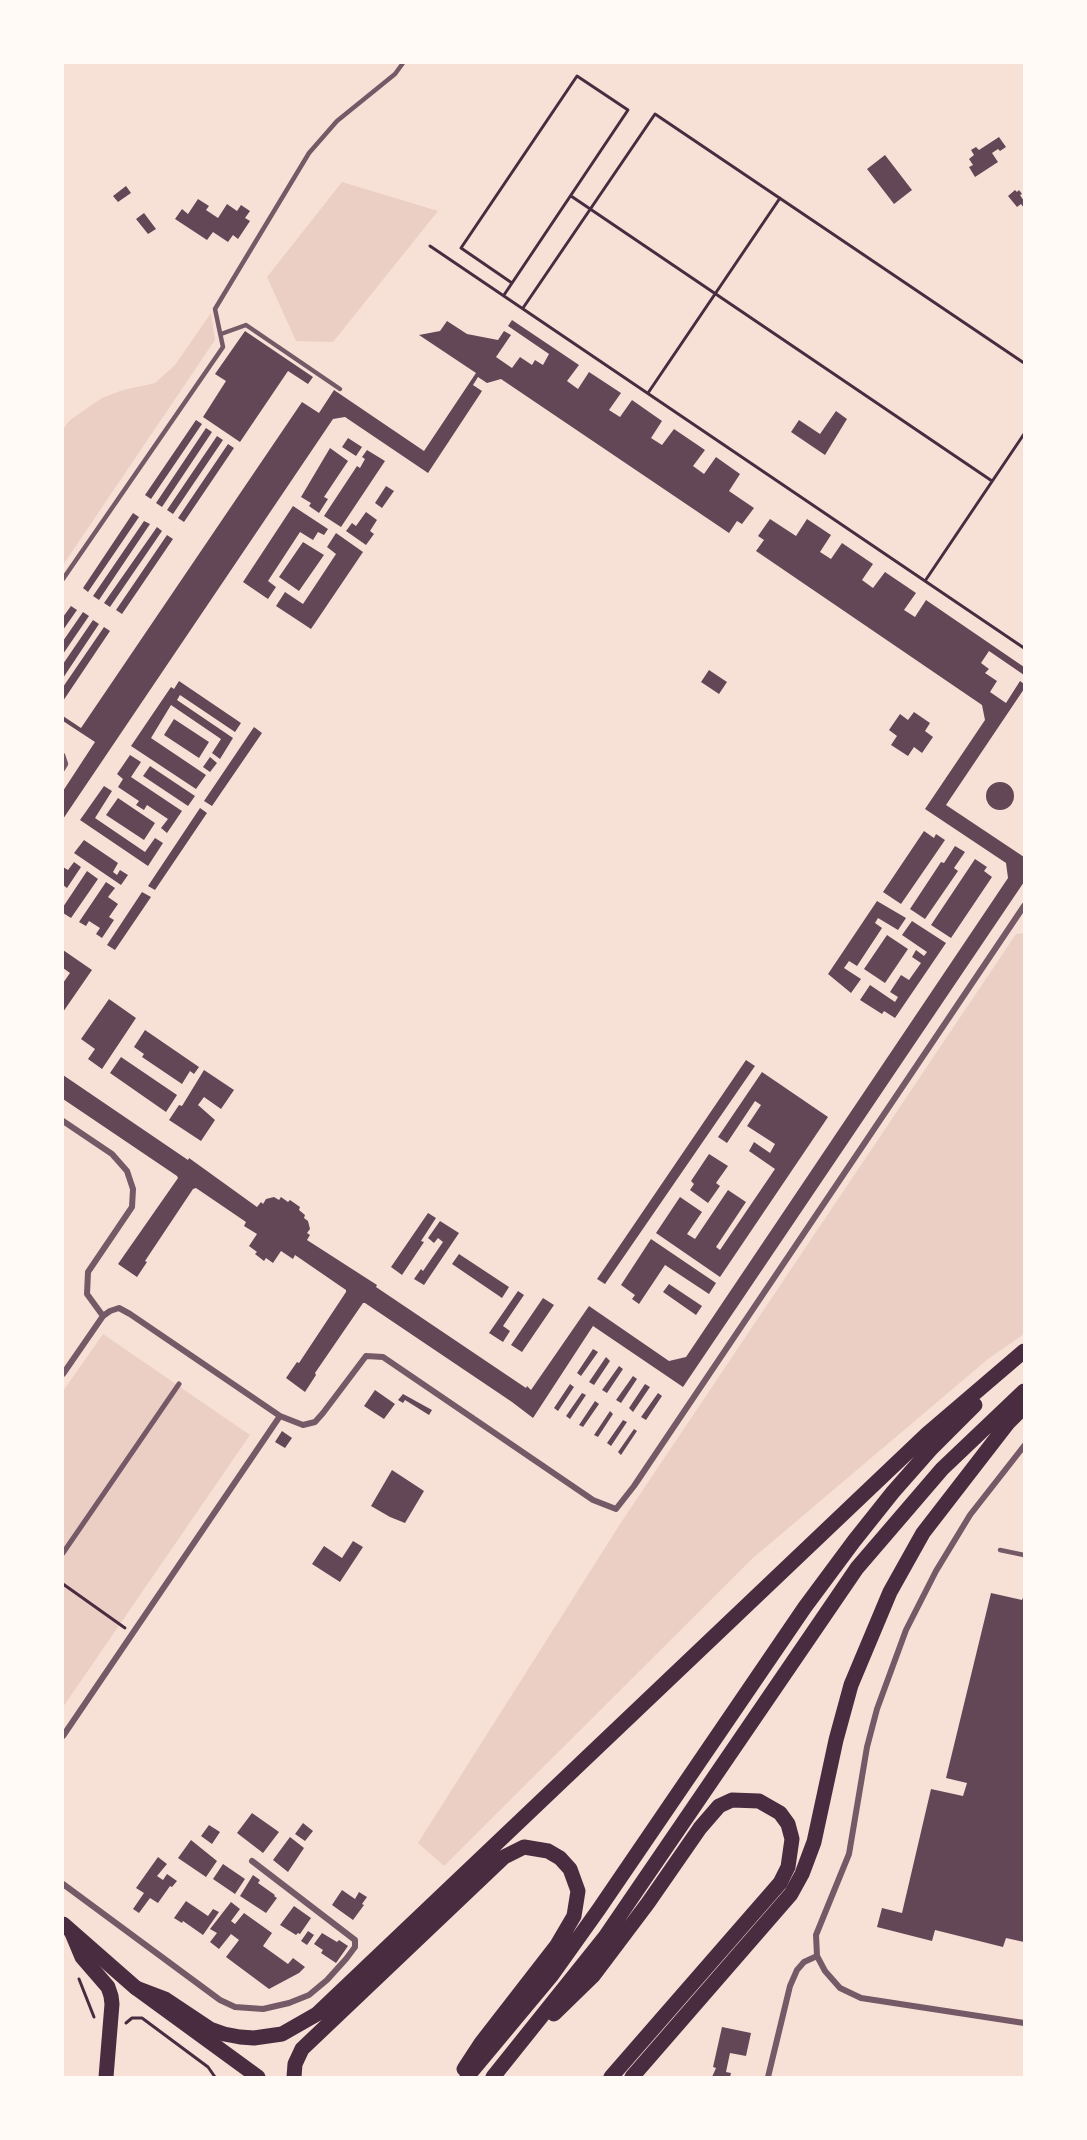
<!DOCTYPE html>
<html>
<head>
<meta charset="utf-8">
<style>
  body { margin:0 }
  #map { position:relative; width:1087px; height:2140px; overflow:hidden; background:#f7e1d7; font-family:"IBM Plex Serif",serif }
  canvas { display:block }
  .frame { position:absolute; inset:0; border:64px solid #fffaf5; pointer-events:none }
</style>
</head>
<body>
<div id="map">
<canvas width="1087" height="2140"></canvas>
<div class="frame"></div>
</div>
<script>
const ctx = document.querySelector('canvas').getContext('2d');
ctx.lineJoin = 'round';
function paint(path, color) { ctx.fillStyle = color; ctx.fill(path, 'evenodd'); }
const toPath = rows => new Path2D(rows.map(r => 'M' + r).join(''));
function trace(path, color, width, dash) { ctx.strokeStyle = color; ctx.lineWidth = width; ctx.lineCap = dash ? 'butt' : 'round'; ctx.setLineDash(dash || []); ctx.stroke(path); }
const green = toPath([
  [342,182,438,211,333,342,296,341,267,277],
  [211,313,215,340,63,565,63,429,70,420,102,398,123,390,155,383,175,365],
  [1024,933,1024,1334,988,1359,753,1558,444,1866,418,1843,622,1521,1016,934],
  [103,1334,250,1435,63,1707,63,1391]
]);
const building = toPath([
  [999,137,1006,147,1000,151,998,149,992,153,998,162,975,177,969,167,973,165,969,159,974,155,971,150,976,147,979,150],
  [885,155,912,190,894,204,867,169],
  [126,186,131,193,118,202,113,196],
  [1015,190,1017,192,1019,190,1022,194,1020,195,1024,201,1024,208,1021,204,1017,207,1008,196],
  [198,199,209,206,206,210,218,218,227,204,237,211,241,205,250,211,245,218,250,221,238,239,233,235,228,242,213,232,207,240,175,219,182,209,188,214],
  [144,213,156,229,148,234,136,219],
  [512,320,579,365,567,381,578,389,589,372,621,393,609,410,620,417,632,400,662,421,651,438,662,445,674,429,705,450,693,466,704,474,716,457,740,474,729,491,754,508,742,524,737,521,729,533,501,379,487,383,478,377,473,385,482,391,428,473,345,417,333,419,63,819,63,791,95,742,63,721,63,716,81,728,302,402,319,413,334,390,424,451,476,373,419,335,440,331,447,321,467,334,498,340,504,331,511,335,496,357,512,368,520,357,532,365,535,360,543,365,549,354,508,326],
  [245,331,313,377,308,384,288,371,240,442,203,417,226,381,215,374],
  [836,411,847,419,825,455,791,432,799,420,820,434],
  [196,420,202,424,151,499,145,495],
  [206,428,212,432,162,507,156,503],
  [217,436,223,440,173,514,167,510],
  [348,438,362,447,356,456,342,447],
  [228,444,234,448,184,522,178,518],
  [330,448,348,461,324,497,328,499,319,513,309,506,311,503,301,497],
  [367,450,385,461,341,527,324,516,357,466,360,468,365,459,362,457],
  [386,486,394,491,382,508,375,503],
  [293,506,328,529,324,535,318,532,313,540,300,532,268,581,276,587,268,599,243,582],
  [366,512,377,520,370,531,374,534,366,545,346,531,352,523,356,526],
  [133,513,139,517,88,592,83,588],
  [770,519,796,536,807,519,831,535,820,552,831,559,842,543,873,564,862,580,873,588,885,572,916,593,904,610,915,617,926,600,1024,667,1024,675,989,651,981,663,989,669,985,673,997,681,990,692,1006,703,1020,681,1024,684,1024,689,946,805,1024,857,1024,882,683,1387,593,1326,533,1418,512,1402,365,1303,363,1303,315,1373,316,1375,305,1392,286,1378,297,1362,299,1363,346,1292,346,1290,295,1255,293,1259,281,1251,273,1263,266,1258,264,1261,255,1254,257,1252,249,1246,257,1234,244,1226,246,1222,196,1188,193,1189,145,1261,147,1262,137,1277,118,1264,178,1178,177,1176,63,1099,63,1075,188,1160,189,1158,257,1207,261,1202,263,1204,266,1199,274,1197,279,1200,281,1197,288,1202,290,1200,300,1207,299,1210,305,1215,304,1218,308,1221,310,1229,307,1233,310,1235,307,1240,377,1285,376,1287,526,1388,527,1386,531,1390,589,1306,669,1361,686,1357,1008,878,1006,863,925,809,985,720,982,705,756,551,764,540,758,536],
  [144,521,150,524,99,600,93,596],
  [157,527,162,531,110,607,104,603],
  [336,533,363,552,311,629,276,606,285,592,303,604,336,554,327,547],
  [167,535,173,539,122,614,116,610],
  [303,542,324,555,299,591,279,577],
  [71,606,77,610,63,630,63,617],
  [83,612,89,616,63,654,63,641],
  [93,620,99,624,63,678,63,664],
  [104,627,110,631,63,701,63,687],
  [709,670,727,682,719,694,701,682],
  [179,681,241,723,235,732,180,695,177,700,233,738,220,759,212,753,221,739,171,705,151,738,206,775,196,789,131,746,171,687,174,689],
  [914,712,930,723,925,731,933,737,922,753,914,747,908,756,891,745,897,736,889,730,900,714,908,720],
  [174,719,209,742,199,758,164,735],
  [254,727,262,733,212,806,204,801],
  [130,755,141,762,131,777,182,811,167,833,161,828,168,819,147,805,144,810,136,805,139,801,118,787,123,779,117,774],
  [210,757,217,763,210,772,203,767],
  [150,766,195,796,188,806,143,776],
  '986 796a14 14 0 1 1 28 0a14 14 0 1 1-28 0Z',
  [104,786,112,791,95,818,145,852,155,838,163,843,148,866,80,820],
  [118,798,155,823,144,840,106,815],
  [200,808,207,813,155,890,148,886],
  [924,831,934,838,936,834,945,840,901,904,883,892],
  [84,840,118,863,113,872,117,875,120,870,128,875,121,885,74,853],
  [955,846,965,852,954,868,958,871,925,919,910,909,941,862,944,863],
  [975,859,987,867,984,871,992,877,951,938,931,925],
  [74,862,81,867,67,888,63,885,63,867,68,870],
  [87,871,98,879,71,918,63,913,63,907],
  [106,882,115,888,108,897,118,904,109,917,114,920,102,938,96,934,100,928,89,921,86,926,79,922],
  [142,892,151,897,115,950,107,945],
  [877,901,906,918,898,930,878,918,875,923,882,928,857,966,849,961,844,968,861,979,851,993,828,974],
  [912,921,946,943,895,1018,884,1011,882,1014,860,1000,870,985,895,1002,898,997,890,992,901,975,909,980,921,963,912,957,916,950,924,956,927,952,902,935],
  [887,935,908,949,885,983,864,969],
  [63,950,92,970,63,1012,63,983,70,973,63,968],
  [109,999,136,1018,102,1069,88,1059,95,1049,81,1039],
  [145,1030,199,1067,194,1074,190,1071,182,1084,142,1057,144,1054,134,1047],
  [121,1057,177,1095,166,1112,110,1073],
  [746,1060,755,1066,605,1284,597,1279],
  [204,1070,234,1090,221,1109,204,1097,198,1105,215,1120,201,1141,169,1120,179,1105,182,1106],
  [762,1072,828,1117,720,1277,656,1233,680,1197,702,1212,687,1234,695,1239,728,1190,746,1202,716,1247,720,1250,775,1169,749,1151,754,1142,770,1153,775,1144,747,1126,761,1105,755,1101,727,1143,718,1137],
  [709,1154,728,1166,716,1183,720,1186,708,1203,690,1190,694,1184,691,1181],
  [428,1213,436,1218,421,1241,424,1242,402,1275,391,1267],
  [440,1221,459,1233,424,1285,414,1279,421,1269,423,1271,443,1242,438,1238,434,1243,428,1238],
  [651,1239,716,1283,709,1294,665,1265,639,1304,632,1299,635,1295,621,1285],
  [459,1254,509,1287,502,1298,452,1264],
  [669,1284,702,1306,696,1315,663,1292],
  [518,1291,524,1295,503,1326,510,1331,503,1342,489,1333],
  [543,1298,554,1305,522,1352,511,1345],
  [593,1349,598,1352,581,1376,577,1373],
  [606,1357,610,1361,594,1385,589,1382],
  [619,1366,623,1369,607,1393,602,1390],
  [633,1376,637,1379,621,1403,616,1400],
  [570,1384,574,1387,558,1411,554,1408],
  [645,1384,650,1387,633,1412,629,1408],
  [375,1390,395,1404,384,1419,364,1406],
  [582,1393,586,1395,570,1419,566,1416],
  [658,1393,662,1396,646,1420,641,1417],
  [403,1394,432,1410,429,1415,405,1400,403,1403,398,1400],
  [595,1401,599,1404,583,1427,579,1425],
  [610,1411,613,1414,598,1437,594,1435],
  [623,1420,627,1422,611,1446,607,1443],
  [634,1429,637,1431,621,1455,618,1452],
  [282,1431,292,1438,285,1448,275,1442],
  [392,1470,424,1491,405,1523,390,1517,371,1506],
  [353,1541,363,1547,340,1582,312,1564,324,1546,342,1558],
  [991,1593,1022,1600,1024,1595,1024,1942,1006,1938,1003,1947,935,1930,932,1941,877,1927,882,1908,902,1913,931,1789,963,1796,967,1783,946,1778],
  [252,1813,279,1832,263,1853,237,1833],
  [303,1823,313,1831,305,1841,295,1834],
  [209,1825,220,1832,212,1844,201,1836],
  [290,1837,304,1848,288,1872,273,1860],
  [191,1840,217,1861,206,1877,178,1858],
  [158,1857,167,1864,157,1876,163,1880,167,1874,177,1881,172,1887,170,1886,158,1903,150,1898,139,1913,133,1909,144,1893,136,1888],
  [223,1864,245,1879,235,1894,213,1879],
  [253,1875,260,1880,258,1883,275,1895,274,1896,277,1898,266,1913,240,1896],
  [342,1890,355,1899,359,1892,367,1897,362,1904,364,1905,353,1920,332,1905],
  [186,1901,208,1916,213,1909,219,1912,203,1935,183,1921,182,1923,174,1918],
  [231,1902,240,1909,231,1921,235,1924,244,1913,272,1933,263,1946,288,1964,293,1958,305,1967,299,1973,269,1989,226,1957,239,1940,231,1934,219,1949,210,1942,217,1933,210,1929],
  [294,1906,311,1918,300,1934,298,1933,296,1935,280,1925],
  [308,1931,314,1935,307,1945,301,1941],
  [322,1933,337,1942,339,1940,348,1946,336,1963,321,1953,323,1950,314,1944],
  [722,2027,751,2033,746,2056,730,2053,726,2072,731,2073,730,2077,712,2077,716,2068,713,2067]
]);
const path = toPath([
  [571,196,992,481],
  [430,246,1024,648],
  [504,295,628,110,577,76,461,248,512,283],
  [523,308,655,114,1024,363],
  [648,393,780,198],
  [925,581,1024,434],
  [63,1584,125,1628],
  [79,1979,94,2017],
  [126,2023,132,2018,142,2018,208,2067,215,2077]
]);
const service = toPath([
  [221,334,246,325,340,389],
  [63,579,223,347,215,309,309,153,337,121,395,74,403,63],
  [63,755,66,764,63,769],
  [1000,1550,1024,1555]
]);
const pedestrian = toPath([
  [63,1553,179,1384]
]);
const minor = toPath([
  [63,1121,112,1154,127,1171,133,1189,132,1207,88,1272,87,1294,103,1316],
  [63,1374,103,1316,110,1311,119,1308,130,1314,280,1416,63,1736],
  [280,1416,303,1425,315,1422,323,1413,366,1356,383,1357,593,1500,616,1509,634,1486,1024,906],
  [1024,1446,970,1515,936,1571,906,1630,877,1709,867,1747,849,1854,816,1935,817,1956,825,1971,840,1988,861,1998,1024,2023],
  [63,1884,220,2000,235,2007,263,2009,289,2003,309,1995,327,1980,346,1959,355,1947,355,1940,252,1861],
  [768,2077,790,1986,797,1970,804,1962,817,1956]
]);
const primary = toPath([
  [63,1924,136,1988,258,2077]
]);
const trunk = toPath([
  [72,1933,82,1957,108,1987,111,1996,112,2004,106,2077],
  [136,1988,165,1999,210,2029,224,2034,240,2037,254,2038,282,2034,317,2014,927,1434,1024,1351],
  [554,2014,593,1976,648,1903,700,1828,719,1806,732,1800,759,1801,780,1813,788,1824,792,1839,788,1867,780,1883,611,2077],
  [294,2077,295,2064,302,2049,504,1857,524,1847,548,1851,560,1858,570,1869,578,1891,574,1916,557,1945,481,2043,464,2069],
  [467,2077,552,1975,599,1909,805,1607,854,1541,893,1492,930,1450,975,1405],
  [493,2077,605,1937,857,1568,942,1469,1024,1391],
  [632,2077,791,1894,802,1874,814,1842,836,1740,851,1685,890,1592,923,1533,1008,1423,1024,1407]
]);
paint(green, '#ebcfc5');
paint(building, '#644757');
trace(path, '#4a2c40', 3);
trace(service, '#755966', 4.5);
trace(pedestrian, '#755966', 5);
trace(minor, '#755966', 6);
trace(primary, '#4a2c40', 15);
trace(trunk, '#4a2c40', 15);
</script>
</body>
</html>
